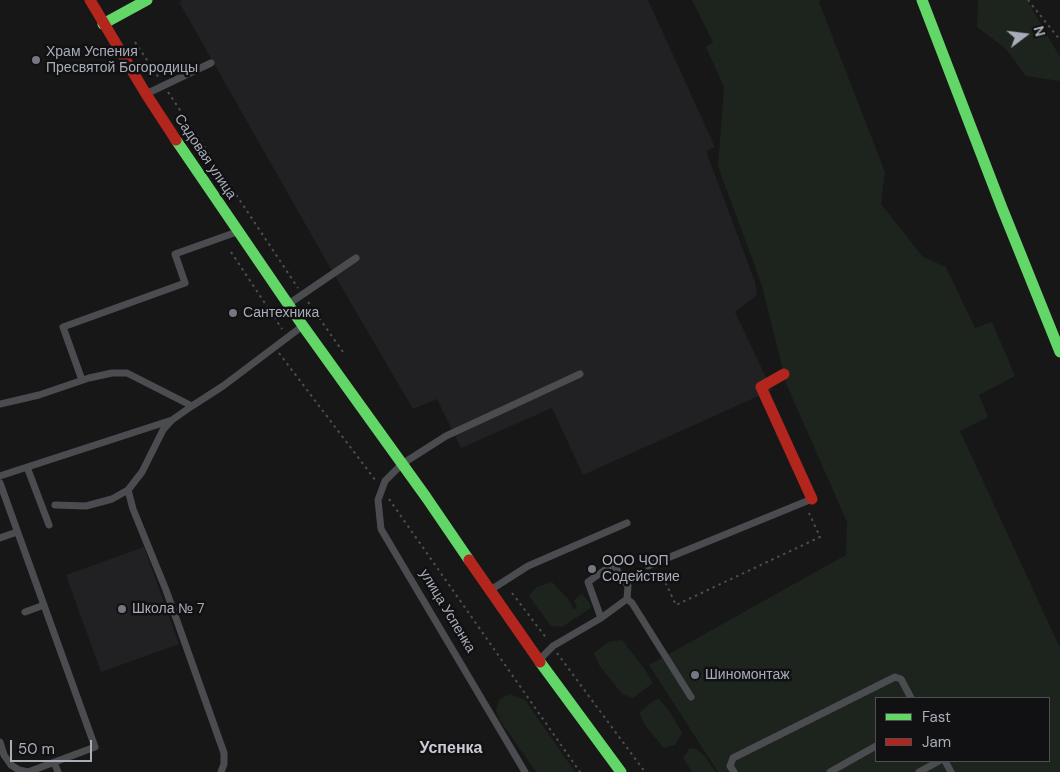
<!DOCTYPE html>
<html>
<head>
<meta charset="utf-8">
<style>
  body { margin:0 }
  #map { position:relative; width:1060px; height:772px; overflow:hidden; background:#171717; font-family:"DM Sans",sans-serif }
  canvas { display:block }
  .legend { position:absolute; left:875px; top:697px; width:175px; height:65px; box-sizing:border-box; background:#111113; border:1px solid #4d4f55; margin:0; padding:6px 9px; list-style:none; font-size:15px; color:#a8adb8 }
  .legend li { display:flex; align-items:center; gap:10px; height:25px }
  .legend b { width:25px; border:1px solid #4d4f55 }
  .north { position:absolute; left:1000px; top:10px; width:50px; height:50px; -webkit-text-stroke:4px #111113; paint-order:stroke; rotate:75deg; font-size:14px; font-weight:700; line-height:20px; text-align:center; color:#a8adb8 }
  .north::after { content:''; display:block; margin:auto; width:18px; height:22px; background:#a8adb8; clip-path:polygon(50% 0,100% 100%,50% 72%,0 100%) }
  .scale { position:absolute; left:10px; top:740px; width:82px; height:22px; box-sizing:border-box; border:2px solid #a8adb8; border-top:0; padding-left:6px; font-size:15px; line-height:18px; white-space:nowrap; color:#a8adb8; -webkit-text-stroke:4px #111113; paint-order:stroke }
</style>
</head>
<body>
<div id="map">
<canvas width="1060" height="772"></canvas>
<ul class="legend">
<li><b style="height:6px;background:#63d668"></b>Fast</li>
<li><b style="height:6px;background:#b3261e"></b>Jam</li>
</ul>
<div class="north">N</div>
<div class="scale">50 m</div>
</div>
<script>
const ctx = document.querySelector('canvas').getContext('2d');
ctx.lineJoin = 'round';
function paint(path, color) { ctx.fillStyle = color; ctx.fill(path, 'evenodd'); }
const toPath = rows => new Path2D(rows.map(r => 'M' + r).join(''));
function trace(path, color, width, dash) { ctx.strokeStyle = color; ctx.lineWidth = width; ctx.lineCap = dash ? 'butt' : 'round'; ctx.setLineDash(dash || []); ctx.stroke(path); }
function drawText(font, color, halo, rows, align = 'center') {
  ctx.font = font + ' "DM Sans",sans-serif'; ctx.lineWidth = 5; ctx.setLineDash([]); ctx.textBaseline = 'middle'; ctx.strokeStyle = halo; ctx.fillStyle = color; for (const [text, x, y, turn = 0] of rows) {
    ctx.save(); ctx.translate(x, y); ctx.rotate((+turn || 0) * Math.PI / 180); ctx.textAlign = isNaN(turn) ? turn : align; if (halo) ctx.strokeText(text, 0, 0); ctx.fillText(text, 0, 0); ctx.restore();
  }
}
const built = toPath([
  [182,0,648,0,715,147,706,151,755,282,757,295,735,312,772,390,583,475,552,408,461,448,437,399,413,409,328,264,179,2],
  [144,547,179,644,101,672,66,575]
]);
const green = toPath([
  [692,0,822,0,819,2,885,172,881,204,923,257,946,267,975,328,992,322,1015,376,979,395,988,417,960,431,1060,648,1060,772,718,772,649,665,846,555,847,522,786,383,762,286,718,166,724,87,706,47,713,42],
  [876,698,1049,698,1049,761,876,761],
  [978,0,1027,0,1060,57,1060,81,1026,76,1005,48,977,27],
  [552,582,568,599,573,609,577,608,574,600,582,594,589,602,591,608,562,627,551,626,529,596,537,587],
  [622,640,646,671,653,683,633,698,622,694,599,665,594,653,608,642],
  [510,694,525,700,575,772,536,772,501,722,496,711,500,699],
  [659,699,670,712,682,733,675,745,664,748,646,727,639,713,653,701],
  [690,748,696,749,704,755,716,772,692,772,683,758]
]);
const path = toPath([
  [1028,0,1060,40],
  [135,42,159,78],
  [168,92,298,288],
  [231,252,282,329],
  [308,302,343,352],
  [279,353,376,481],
  [389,499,580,772],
  [660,571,676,605,820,537,809,513],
  [512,593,547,639],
  [557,653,645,772]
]);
const lane = toPath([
  [148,93,211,63],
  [290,303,356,258],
  [82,380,63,327,185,283,175,254,234,233],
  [0,404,39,395,89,378,112,373,127,373,192,406,223,386,300,328],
  [192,406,172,420,163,430,142,472,128,490,133,509,166,590,224,753,224,764,221,772],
  [27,467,49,525],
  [0,476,172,420],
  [0,483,95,747,28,772,19,770,11,765,4,755,0,742],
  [55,505,86,506,112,499,128,490],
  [0,538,17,532],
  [648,566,812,499],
  [492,589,528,566,627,523],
  [627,599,632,603,691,697],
  [25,612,44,605],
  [540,659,553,646,601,618,627,599,628,586,613,564,588,582,601,618],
  [945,761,951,772],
  [54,762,58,772],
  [525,772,381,529,378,500,385,481,402,464,446,436,580,374],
  [734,772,730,766,733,758,895,677,901,679,911,698],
  [830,772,876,746],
  [919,772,939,761]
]);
const fast = toPath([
  [922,0,1002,208,1060,352],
  [103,24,147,0],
  [176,140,303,326,426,497,469,560],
  [540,662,621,772]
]);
const jam = toPath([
  [90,0,146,94,176,140],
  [784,374,761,387,812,499],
  [469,560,540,662]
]);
const markers = [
  [36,60,5,"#757880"],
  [233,313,5,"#757880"],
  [592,569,5,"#757880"],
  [122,609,5,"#757880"],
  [695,675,5,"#757880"]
];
const poiNames = [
  ["Храм Успения",46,52],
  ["Пресвятой Богородицы",46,68],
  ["Сантехника",243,313],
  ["ООО ЧОП",602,561],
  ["Содействие",602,577],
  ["Школа № 7",132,609],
  ["Шиномонтаж",705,675]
];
const streetNames = [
  ["Садовая улица",205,157,56],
  ["улица Успенка",447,611,59]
];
const quarterNames = [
  ["Успенка",451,749]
];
paint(built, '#212123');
paint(green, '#1d241e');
trace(path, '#4d4e52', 2, [2.5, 4]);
trace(lane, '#4b4c50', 7);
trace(fast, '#63d668', 11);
trace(jam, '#b3261e', 11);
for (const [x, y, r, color] of markers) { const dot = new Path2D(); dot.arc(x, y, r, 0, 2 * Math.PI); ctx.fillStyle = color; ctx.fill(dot); trace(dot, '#111113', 2); }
drawText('14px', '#a8adb8', '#111113', poiNames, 'left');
drawText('14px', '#a8adb8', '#111113', streetNames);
drawText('bold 16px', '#c9ccd4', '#111113', quarterNames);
</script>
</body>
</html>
